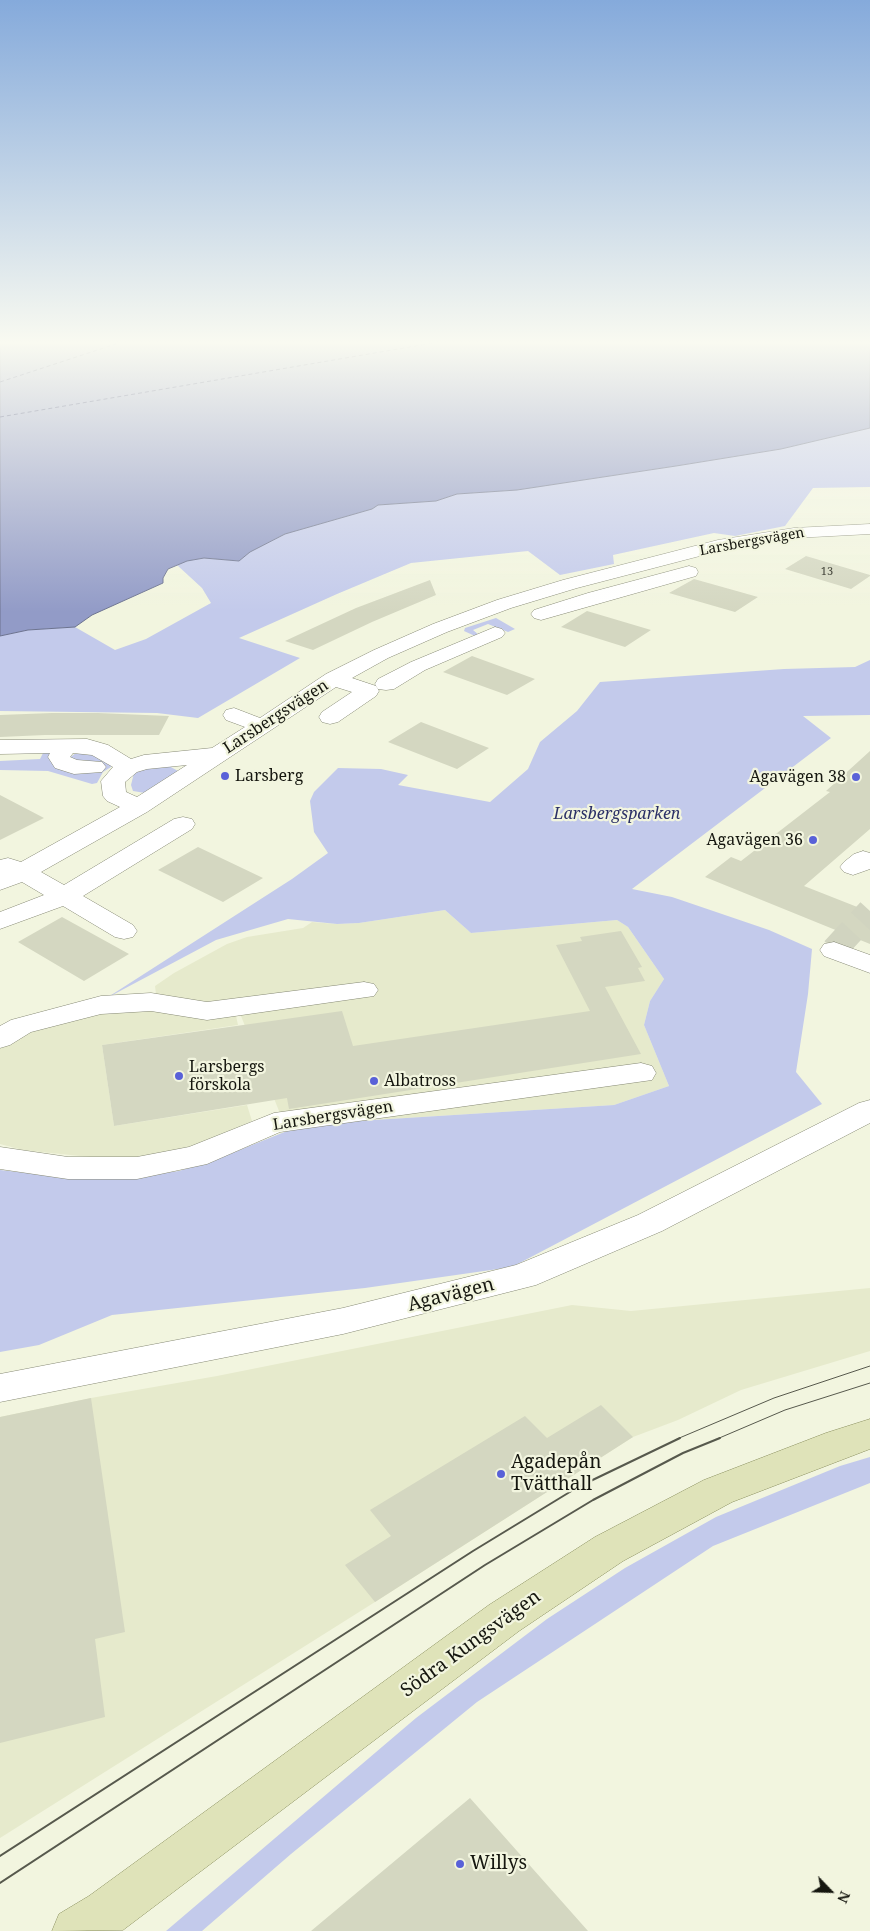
<!DOCTYPE html>
<html>
<head>
<meta charset="utf-8">
<style>
  body { margin:0 }
  #map { position:relative; width:870px; height:1931px; overflow:hidden; background:#f2f5df; font-family:"Noto Serif",serif }
  canvas { display:block }
  .north { position:absolute; left:805px; top:1866px; width:50px; height:50px; -webkit-text-stroke:4px #f2f5df; paint-order:stroke; rotate:114deg; font-size:14px; font-weight:700; line-height:20px; text-align:center; color:#15160f }
  .north::after { content:''; display:block; margin:auto; width:18px; height:22px; background:#15160f; clip-path:polygon(50% 0,100% 100%,50% 72%,0 100%) }
</style>
</head>
<body>
<div id="map">
<canvas width="870" height="1931"></canvas>
<div class="north">N</div>
</div>
<script>
const ctx = document.querySelector('canvas').getContext('2d');
ctx.lineJoin = 'round';
function paint(path, color) { ctx.fillStyle = color; ctx.fill(path, 'evenodd'); }
const toPath = rows => new Path2D(rows.map(r => 'M' + r).join(''));
function trace(path, color, width, dash) { ctx.strokeStyle = color; ctx.lineWidth = width; ctx.lineCap = dash ? 'butt' : 'round'; ctx.setLineDash(dash || []); ctx.stroke(path); }
function drawText(font, color, halo, rows, align = 'center') {
  ctx.font = font + ' "Noto Serif",serif'; ctx.lineWidth = 4.5; ctx.setLineDash([]); ctx.textBaseline = 'middle'; ctx.strokeStyle = halo; ctx.fillStyle = color; for (const [text, x, y, turn = 0] of rows) {
    ctx.save(); ctx.translate(x, y); ctx.rotate((+turn || 0) * Math.PI / 180); ctx.textAlign = isNaN(turn) ? turn : align; if (halo) ctx.strokeText(text, 0, 0); ctx.fillText(text, 0, 0); ctx.restore();
  }
}
const built = toPath([
  [445,910,471,933,617,920,628,927,664,979,650,1001,644,1025,669,1086,614,1105,342,1122,287,1131,239,1011,206,1006,156,994,155,986,174,973,227,944,247,937,303,928,312,922,337,924,359,923],
  [106,1010,235,1011,238,1025,102,1045,114,1126,247,1105,252,1121,196,1145,151,1157,89,1157,23,1150,0,1144,0,1046,27,1029],
  [870,1288,870,1351,741,1390,678,1420,633,1437,375,1602,0,1838,0,1417,91,1398,217,1376,572,1305,631,1311]
]);
const green = toPath([
  [870,428,870,487,813,488,785,526,735,536,714,533,613,555,614,564,560,575,528,551,411,563,337,594,239,638,300,658,198,718,157,713,0,711,0,636,28,630,75,627,115,650,146,639,211,603,202,588,177,565,187,560,204,558,239,561,250,552,285,534,372,509,378,505,436,501,457,494,517,490,676,466,781,449],
  [496,618,515,629,508,632,488,624,473,630,479,635,475,636,464,631,465,628],
  [870,660,870,715,803,716,831,738,632,889,672,897,769,930,812,949,808,994,796,1072,822,1104,512,1267,365,1288,112,1315,39,1345,0,1352,0,1170,73,1178,118,1179,179,1171,227,1155,287,1131,342,1122,614,1105,669,1086,644,1025,650,1001,664,979,628,927,617,920,471,933,445,910,359,923,337,924,288,919,216,940,105,999,292,879,328,853,314,832,310,801,314,792,338,768,381,769,408,775,398,785,490,802,528,769,540,742,577,711,600,682,784,669,855,667],
  [50,752,49,759,52,762,69,758,76,753,89,753,111,765,111,767,103,772,97,783,92,784,48,771,0,770,0,761,40,759,43,753],
  [169,766,178,771,145,793,133,791,131,785,134,773,141,769],
  [870,1457,870,1483,713,1546,477,1702,291,1854,202,1931,166,1931,416,1718,547,1619,625,1568,716,1517,840,1466]
]);
const water = toPath([
  [0,342,870,342,870,428,781,449,676,466,517,490,457,494,436,501,378,505,372,509,285,534,250,552,239,561,204,558,187,561,168,569,163,578,163,583,92,615,75,627,28,630,0,636,0,342]
]);
const ferry = toPath([
  [0,382,122,342],
  [0,417,439,342]
]);
const building = toPath([
  [806,556,870,575,870,576,851,589,785,569],
  [694,579,758,597,735,612,669,593],
  [430,580,436,595,372,622,313,650,285,641,356,608],
  [587,611,651,630,625,647,561,627],
  [472,656,535,679,507,695,443,672],
  [52,713,98,713,169,716,159,735,45,735,0,737,0,715],
  [421,722,489,748,457,769,388,742],
  [870,751,870,829,804,886,870,912,870,944,705,877,731,857,741,861,830,792,826,791],
  [0,795,44,818,0,840],
  [198,847,263,878,223,902,158,870],
  [62,917,129,954,84,981,18,942],
  [621,931,642,967,638,968,645,981,605,987,641,1054,289,1109,287,1098,114,1126,102,1045,342,1011,353,1046,590,1011,556,945,582,941,580,937],
  [91,1398,125,1632,95,1639,105,1717,0,1743,0,1417],
  [601,1405,633,1437,375,1602,345,1565,391,1536,370,1510,525,1416,547,1438],
  [470,1798,588,1931,311,1931]
]);
const minorTunnel = toPath([
  [834,950,870,911]
]);
const minor = toPath([
  [870,524,870,534,794,538,719,551,577,588,511,608,447,632,388,658,352,678,376,686,379,691,376,696,338,722,330,724,322,722,319,717,322,712,352,692,336,687,147,812,41,872,64,885,174,819,183,817,192,819,195,824,192,829,83,896,133,925,137,931,133,937,124,939,115,937,63,906,0,929,0,912,44,895,22,882,0,890,0,860,8,858,21,862,120,807,107,801,103,796,101,781,113,767,92,755,73,753,70,757,77,760,102,762,106,767,102,772,74,774,55,768,48,757,50,753,0,754,0,740,87,739,108,745,131,759,144,755,212,748,245,727,226,720,223,715,226,710,234,708,260,718,326,674,374,650,433,624,497,600,563,580,718,540,794,528,870,524],
  [187,765,137,797,126,792,125,782,137,772,147,769,187,765],
  [689,566,696,568,698,572,696,576,541,620,534,618,531,614,534,610,588,593,689,566],
  [495,627,502,629,505,633,502,637,425,670,394,689,386,690,378,689,375,684,378,679,411,662,495,627],
  [863,851,870,853,870,869,853,875,844,872,840,867,844,862,854,854,863,851],
  [834,942,870,955,870,973,824,956,820,950,824,944,834,942],
  [364,982,374,984,378,990,374,996,207,1020,151,1011,101,1014,31,1032,10,1045,0,1048,0,1026,11,1020,101,996,151,993,207,1002,364,982],
  [641,1063,652,1066,656,1073,652,1080,280,1132,207,1164,137,1179,68,1179,0,1169,0,1147,68,1157,137,1157,189,1147,274,1113,641,1063],
  [870,1100,870,1123,662,1231,536,1285,343,1334,0,1402,0,1374,343,1308,516,1265,638,1215,859,1103,870,1100]
]);
const major = toPath([
  [870,1419,870,1449,732,1502,623,1561,519,1631,123,1930,52,1931,59,1914,89,1896,489,1605,595,1537,704,1480,826,1433,870,1419]
]);
const tramFar1 = toPath([
  [677,1439,774,1398,870,1366],
  [717,1439,785,1410,870,1383]
]);
const tram = toPath([
  [0,1856,473,1551,578,1487,680,1438],
  [0,1883,485,1565,593,1500,683,1453,720,1438]
]);
const markers = [
  [225,776,5,"#5961d8"],
  [856,777,5,"#5961d8"],
  [813,840,5,"#5961d8"],
  [179,1076,5,"#5961d8"],
  [374,1081,5,"#5961d8"],
  [501,1474,5,"#5961d8"],
  [460,1864,5,"#5961d8"]
];
const farNumbernames = [
  ["13",827,572]
];
const farStreetnames = [
  ["Larsbergsvägen",752,542,-10]
];
const streetNames = [
  ["Larsbergsvägen",276,717,-33],
  ["Larsbergsvägen",333,1116,-9]
];
const poiNames = [
  ["Larsberg",235,776],
  ["Agavägen 38",846,777,"right"],
  ["Agavägen 36",803,840,"right"],
  ["Larsbergs",189,1067],
  ["förskola",189,1085],
  ["Albatross",384,1081]
];
const parkNames = [
  ["Larsbergsparken",617,814]
];
const nearStreetnames = [
  ["Agavägen",451,1295,-14],
  ["Södra Kungsvägen",471,1644,-36]
];
const nearPoinames = [
  ["Agadepån",511,1463],
  ["Tvätthall",511,1485],
  ["Willys",470,1864]
];
paint(built, '#e6eacc');
paint(green, '#c3caeb');
paint(water, '#929bc7');
trace(water, '#6c7390', 1);
trace(ferry, '#333a72', 1, [4, 3]);
paint(building, '#d4d7c1');
trace(minorTunnel, '#d1d4c0', 26, [26, 13]);
trace(minor, '#878a76', 1);
trace(major, '#8b9060', 1);
paint(minor, '#fff');
paint(major, '#dfe3b9');
trace(tramFar1, '#57594d', 1);
trace(tram, '#57594d', 2);
const sky = ctx.createLinearGradient(0, 0, 0, 612);
sky.addColorStop(0, '#85aadb');
sky.addColorStop(0.56, '#f9faf1');
sky.addColorStop(1, '#f9faf100');
ctx.fillStyle = sky;
ctx.fillRect(0, 0, 870, 612);
for (const [x, y, r, color] of markers) { const dot = new Path2D(); dot.arc(x, y, r, 0, 2 * Math.PI); ctx.fillStyle = color; ctx.fill(dot); trace(dot, '#f2f5df', 2); }
drawText('11px', '#45463c', null, farNumbernames);
drawText('14px', '#15160f', '#f2f5df', farStreetnames);
drawText('16px', '#15160f', '#f2f5df', streetNames);
drawText('16px', '#15160f', '#f2f5df', poiNames, 'left');
drawText('italic 16px', '#2a2f66', '#f2f5df', parkNames);
drawText('19px', '#15160f', '#f2f5df', nearStreetnames);
drawText('19px', '#15160f', '#f2f5df', nearPoinames, 'left');
</script>
</body>
</html>
